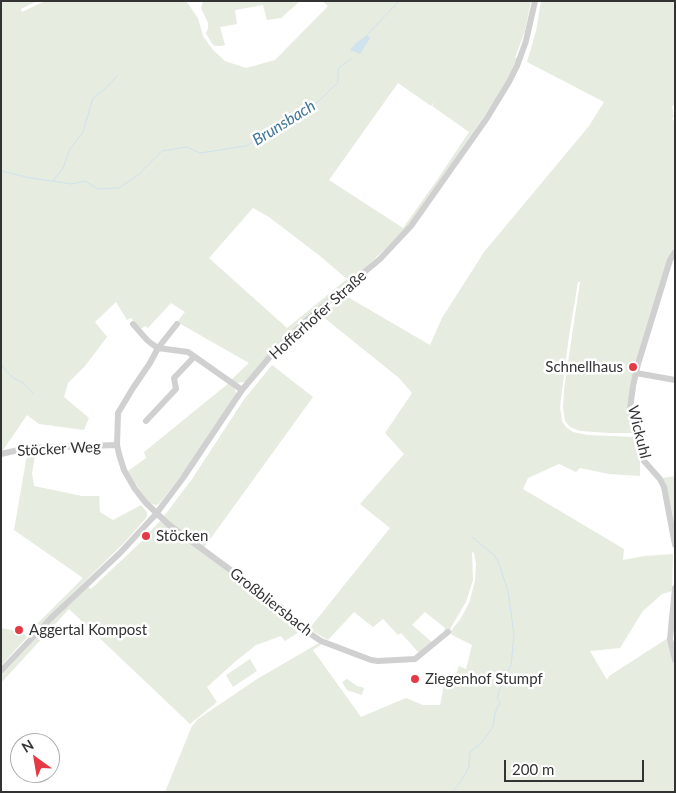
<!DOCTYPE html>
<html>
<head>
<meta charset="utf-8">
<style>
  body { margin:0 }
  #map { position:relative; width:676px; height:793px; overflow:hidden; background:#fff; font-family:Lato,sans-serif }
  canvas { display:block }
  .frame { position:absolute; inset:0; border:2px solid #333; pointer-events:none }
  .north { position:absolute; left:10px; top:733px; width:50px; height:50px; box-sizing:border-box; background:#fff; border:1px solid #adadad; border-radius:50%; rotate:328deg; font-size:14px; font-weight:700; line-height:20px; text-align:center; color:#333 }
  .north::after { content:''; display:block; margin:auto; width:18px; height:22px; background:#e63946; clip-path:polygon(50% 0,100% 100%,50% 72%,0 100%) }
  .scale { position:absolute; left:504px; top:760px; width:140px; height:22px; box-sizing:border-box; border:2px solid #333; border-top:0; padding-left:6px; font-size:15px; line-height:18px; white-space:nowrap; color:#333; -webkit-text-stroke:4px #fff; paint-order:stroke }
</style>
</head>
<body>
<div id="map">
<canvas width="676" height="793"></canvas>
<div class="frame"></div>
<div class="north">N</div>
<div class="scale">200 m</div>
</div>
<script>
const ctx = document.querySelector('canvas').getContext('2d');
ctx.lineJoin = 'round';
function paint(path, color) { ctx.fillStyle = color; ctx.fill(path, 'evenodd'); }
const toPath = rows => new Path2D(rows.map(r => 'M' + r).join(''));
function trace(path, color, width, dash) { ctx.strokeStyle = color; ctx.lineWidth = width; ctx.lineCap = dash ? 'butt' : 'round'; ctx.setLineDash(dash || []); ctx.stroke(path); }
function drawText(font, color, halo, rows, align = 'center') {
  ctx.font = font + ' Lato,sans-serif'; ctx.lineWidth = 5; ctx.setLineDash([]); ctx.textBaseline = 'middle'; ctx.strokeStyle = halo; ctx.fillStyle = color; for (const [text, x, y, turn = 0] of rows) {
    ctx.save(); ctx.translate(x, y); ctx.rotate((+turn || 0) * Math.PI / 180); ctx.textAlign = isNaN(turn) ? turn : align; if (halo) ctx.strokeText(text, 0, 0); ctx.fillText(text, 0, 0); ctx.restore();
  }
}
const green = toPath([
  [1,1,37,1,21,9,22,12,45,1,186,1,198,18,203,36,213,50,225,61,246,68,275,60,328,6,322,1,531,1,525,31,515,58,518,57,503,89,405,230,245,382,235,383,231,380,249,363,177,322,185,312,171,303,148,328,145,326,141,329,131,318,127,320,116,302,95,322,107,337,85,366,68,383,64,397,89,418,84,430,39,424,27,415,1,453],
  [398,83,431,106,435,101,432,106,469,132,437,180,403,228,329,180],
  [253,208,269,217,320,256,347,279,287,328,209,258],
  [203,1,300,1,281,18,267,20,263,5,235,10,237,24,220,27,225,45,220,46,215,46,211,42,206,33,208,29,208,23,201,8],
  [541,1,675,1,675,105,672,106,674,117,672,118,675,123,675,248,668,260,629,400,634,433,609,433,580,431,570,427,565,421,563,407,564,389,580,282,578,282,569,336,560,407,562,421,566,427,573,432,588,435,635,437,640,460,640,476,609,474,580,468,576,472,559,464,528,478,523,489,624,549,623,560,644,556,673,554,672,591,662,594,643,611,620,648,590,651,607,680,609,676,668,638,675,666,675,792,165,792,192,726,198,719,257,679,319,643,322,644,313,650,361,717,406,698,423,705,440,705,446,676,454,679,459,666,466,669,472,645,452,635,450,632,461,618,469,603,475,581,476,564,474,553,472,552,473,580,466,602,449,631,442,637,445,628,425,612,412,625,433,643,421,652,418,652,401,633,398,635,383,619,373,627,354,612,328,640,309,629,390,528,360,504,404,454,385,433,412,393,399,378,322,316,346,296,430,345,442,318,484,252,589,126,604,102,527,62,536,31],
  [272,365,313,397,203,549,168,522,164,516,192,479,245,398],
  [229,383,233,386,236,392,235,396,196,456,159,504,156,505,151,504,146,500,128,471,146,458,144,452],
  [28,449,36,450,32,473,34,486,82,496,99,496,100,512,113,520,141,505,147,512,147,517,123,544,40,625,37,624,83,578,14,530],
  [675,476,675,531,662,478],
  [160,521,271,603,302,630,285,641,281,636,256,645,236,661,207,687,217,702,190,724,69,609,1,683,1,676,51,622,88,587,91,589,142,541,143,541,148,537,148,534],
  [1,628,22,632,27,637,1,666],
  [250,659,257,671,233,687,226,675],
  [347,679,357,686,364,688,362,695,347,690,342,682]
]);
const water = toPath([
  [367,35,370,38,360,54,350,50,356,43]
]);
const stream = toPath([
  [367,35,399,1],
  [1,171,31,178,72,184,85,181,98,189,119,188,138,175,162,151,187,147,200,153,246,146,284,125,295,115,318,102,338,82,338,69,352,58],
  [53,181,63,168,70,149,83,132,93,98,105,89,117,76],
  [1,365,12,377,23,383,33,393],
  [452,792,461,781,469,767,470,752,482,742,493,727,495,713,500,703,497,698,505,674,511,666,514,635,508,591,498,561,494,555,472,537]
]);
const minor = toPath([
  [675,252,670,260,638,364,633,386,630,409,644,461,660,479,664,487,675,545],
  [133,324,147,340,152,344,158,348,188,352,242,390],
  [177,324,158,348,150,363,133,388,118,413,117,445,119,454,124,470,135,489,145,502,168,524,232,571,303,629,321,641,371,660,378,661,415,659,448,632],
  [636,373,675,380],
  [146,421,176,389,174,378,194,357],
  [1,454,27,448,117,445],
  [675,588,670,639,675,660],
  [1,671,50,619,120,553,156,514,183,478,242,390,273,353,308,319,380,259,411,226,487,118,509,82,517,66,526,41,535,1]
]);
const markers = [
  [633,367,5,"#e63946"],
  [146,536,5,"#e63946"],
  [19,630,5,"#e63946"],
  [415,679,5,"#e63946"]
];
const streetNames = [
  ["Hofferhofer Straße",318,315,-42],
  ["Wickuhl",639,432,76],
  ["Stöcker Weg",59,449,-3],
  ["Großbliersbach",271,602,38]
];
const poiNames = [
  ["Schnellhaus",623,367,"right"],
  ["Stöcken",156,536],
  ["Aggertal Kompost",29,630],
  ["Ziegenhof Stumpf",425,679]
];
const waterNames = [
  ["Brunsbach",284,123,-32]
];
paint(green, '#e6ecdf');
paint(water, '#cfe2ee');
trace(stream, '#cfe2ee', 1);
trace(minor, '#d0d0d0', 6);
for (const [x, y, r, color] of markers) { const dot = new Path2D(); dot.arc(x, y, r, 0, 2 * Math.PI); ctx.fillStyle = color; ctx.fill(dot); trace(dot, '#fff', 2); }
drawText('15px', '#333', '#fff', streetNames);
drawText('15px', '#333', '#fff', poiNames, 'left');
drawText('italic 16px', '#3f7597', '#fff', waterNames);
</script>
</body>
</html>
